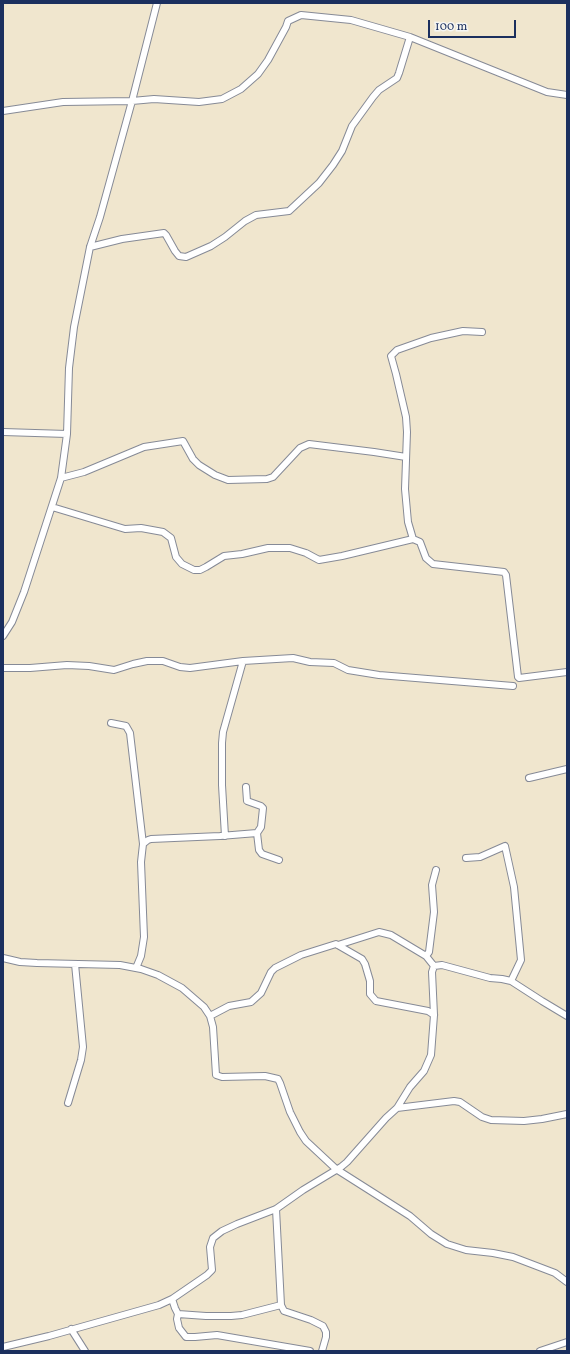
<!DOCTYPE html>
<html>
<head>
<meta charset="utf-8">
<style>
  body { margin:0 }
  #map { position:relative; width:570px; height:1354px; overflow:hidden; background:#f0e6ce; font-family:Vollkorn,serif }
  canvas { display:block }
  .frame { position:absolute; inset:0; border:4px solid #1b2f5e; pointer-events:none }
  .scale { position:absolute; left:428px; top:20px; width:88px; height:18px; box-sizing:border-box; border:2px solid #1b2f5e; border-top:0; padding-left:5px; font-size:12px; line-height:14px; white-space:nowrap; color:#1b2f5e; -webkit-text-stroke:3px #f6f6f2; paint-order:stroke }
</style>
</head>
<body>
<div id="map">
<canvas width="570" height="1354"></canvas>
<div class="frame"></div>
<div class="scale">100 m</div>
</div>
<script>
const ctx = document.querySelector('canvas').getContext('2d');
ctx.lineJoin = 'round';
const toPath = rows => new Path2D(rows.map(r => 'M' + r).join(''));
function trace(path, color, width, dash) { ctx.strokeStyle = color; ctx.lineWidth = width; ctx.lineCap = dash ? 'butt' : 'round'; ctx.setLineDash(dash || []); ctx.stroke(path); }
const minor = toPath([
  [3,111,63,102,132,101,154,99,199,102,222,99,241,89,258,74,268,60,286,27,288,21,301,15,351,20,410,37,547,92,567,95],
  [90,247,122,239,164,233,166,235,175,251,179,256,186,257,211,246,225,237,245,221,256,215,289,211,319,183,333,165,342,151,352,126,373,97,379,90,397,78,399,73,410,37],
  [3,432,67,434],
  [61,478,84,472,144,447,183,441,193,459,199,465,215,475,228,480,267,479,273,477,300,448,309,444,374,452,406,457],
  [52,507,125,529,141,528,163,532,171,538,176,557,182,564,194,570,200,570,206,567,224,556,242,554,268,548,290,548,306,553,319,560,342,556,413,539,420,542,426,558,433,564,504,572,506,575,518,677,519,678,567,672],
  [413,539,408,522,405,489,407,432,406,417,396,374,391,356,397,350,431,338,463,331,482,332],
  [3,636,12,622,24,592,61,478,67,434,69,368,74,327,90,247,100,217,132,101,157,3],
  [3,668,30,668,67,665,89,666,114,670,133,664,147,661,163,661,180,667,190,668,243,661,293,658,310,662,334,663,348,670,379,675,513,686],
  [111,723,126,726,130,733,143,844],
  [529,778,567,769],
  [257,833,259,850,262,854,279,860],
  [225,836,222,785,222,743,223,732,243,661],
  [466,858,480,857,505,846,514,887,521,960,511,981],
  [426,956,429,952,434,912,432,885,436,870],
  [3,958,20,962,37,963,120,965,141,969,158,975,182,988,204,1007,210,1016,213,1027,216,1075,222,1077,265,1076,278,1079,280,1083,290,1112,300,1132,306,1141,336,1169,410,1216,431,1234,447,1244,466,1250,493,1253,513,1257,555,1273,567,1282],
  [434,966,442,965,490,978,502,979,511,981,542,1001,567,1016],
  [136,968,141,956,144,937,141,862,143,844,148,840,151,839,220,836,257,833,261,827,263,808,261,806,247,801,246,787],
  [210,1016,229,1006,251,1002,261,993,271,972,275,968,301,955,336,944,362,959,365,964,370,981,370,994,376,1001,428,1011,434,1015],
  [68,1103,81,1060,83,1047,75,964],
  [397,1108,454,1101,460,1102,482,1117,491,1120,524,1121,542,1119,567,1114],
  [276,1209,281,1305,284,1311,311,1320,323,1326,326,1332,326,1337,322,1351],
  [172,1299,175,1308,178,1314,206,1316,231,1316,242,1315,281,1305],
  [178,1314,177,1319,179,1328,186,1337,195,1337,217,1335,310,1351],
  [71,1329,85,1351],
  [3,1347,49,1336,159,1305,172,1299,207,1275,212,1270,210,1247,213,1238,222,1231,237,1224,276,1209,303,1190,341,1167,347,1162,386,1118,397,1108,410,1087,424,1071,431,1055,434,1015,432,972,434,966,426,956,391,935,379,932,338,945],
  [540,1351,567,1342]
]);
trace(minor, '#868a96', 8);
trace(minor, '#fff', 6);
</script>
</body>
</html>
